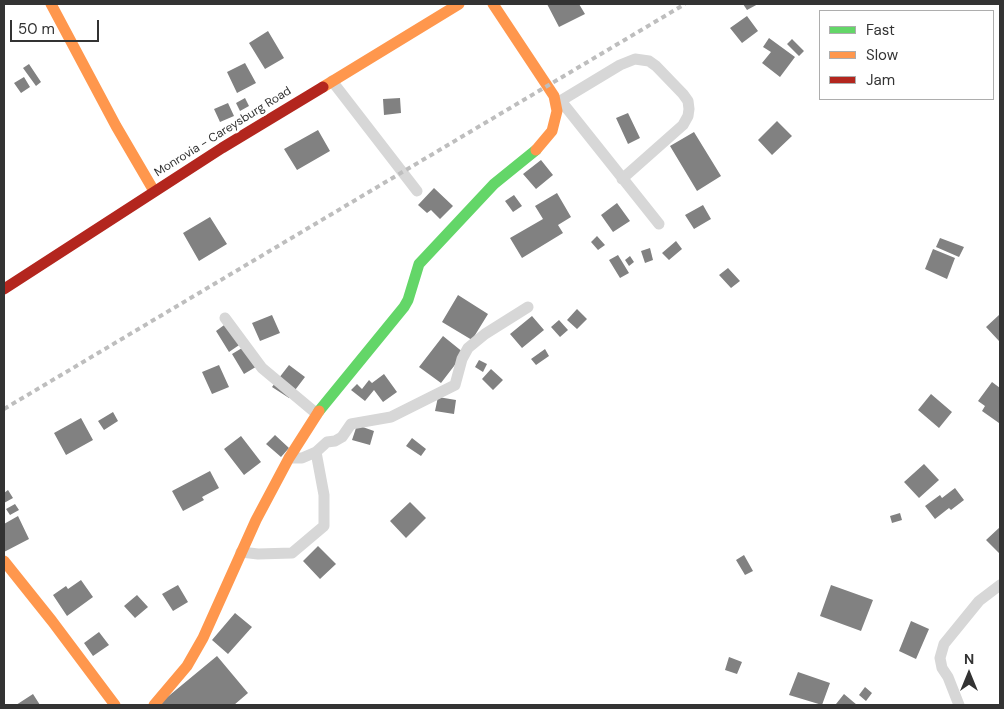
<!DOCTYPE html>
<html>
<head>
<meta charset="utf-8">
<style>
  body { margin:0 }
  #map { position:relative; width:1004px; height:709px; overflow:hidden; background:#fff; font-family:"DM Sans",sans-serif }
  canvas { display:block }
  .frame { position:absolute; inset:0; border:5px solid #333; pointer-events:none }
  .legend { position:absolute; left:819px; top:10px; width:175px; height:90px; box-sizing:border-box; background:#fff; border:1px solid #adadad; margin:0; padding:6px 9px; list-style:none; font-size:15px; color:#333 }
  .legend li { display:flex; align-items:center; gap:10px; height:25px }
  .legend b { width:25px; border:1px solid #adadad }
  .north { position:absolute; left:944px; top:649px; width:50px; height:50px; -webkit-text-stroke:4px #fff; paint-order:stroke; rotate:0deg; font-size:14px; font-weight:700; line-height:20px; text-align:center; color:#333 }
  .north::after { content:''; display:block; margin:auto; width:18px; height:22px; background:#333; clip-path:polygon(50% 0,100% 100%,50% 72%,0 100%) }
  .scale { position:absolute; left:10px; top:20px; width:89px; height:22px; box-sizing:border-box; border:2px solid #333; border-top:0; padding-left:6px; font-size:15px; line-height:18px; white-space:nowrap; color:#333; -webkit-text-stroke:4px #fff; paint-order:stroke }
</style>
</head>
<body>
<div id="map">
<canvas width="1004" height="709"></canvas>
<div class="frame"></div>
<ul class="legend">
<li><b style="height:6px;background:#63d668"></b>Fast</li>
<li><b style="height:6px;background:#ff974d"></b>Slow</li>
<li><b style="height:6px;background:#b3261e"></b>Jam</li>
</ul>
<div class="north">N</div>
<div class="scale">50 m</div>
</div>
<script>
const ctx = document.querySelector('canvas').getContext('2d');
ctx.lineJoin = 'round';
function paint(path, color) { ctx.fillStyle = color; ctx.fill(path, 'evenodd'); }
const toPath = rows => new Path2D(rows.map(r => 'M' + r).join(''));
function trace(path, color, width, dash) { ctx.strokeStyle = color; ctx.lineWidth = width; ctx.lineCap = dash ? 'butt' : 'round'; ctx.setLineDash(dash || []); ctx.stroke(path); }
function drawText(font, color, halo, rows, align = 'center') {
  ctx.font = font + ' "DM Sans",sans-serif'; ctx.lineWidth = 5; ctx.setLineDash([]); ctx.textBaseline = 'middle'; ctx.strokeStyle = halo; ctx.fillStyle = color; for (const [text, x, y, turn = 0] of rows) {
    ctx.save(); ctx.translate(x, y); ctx.rotate((+turn || 0) * Math.PI / 180); ctx.textAlign = isNaN(turn) ? turn : align; if (halo) ctx.strokeText(text, 0, 0); ctx.fillText(text, 0, 0); ctx.restore();
  }
}
const building = toPath([
  [547,4,579,4,585,14,559,27],
  [743,4,758,4,747,10],
  [747,16,758,31,742,43,730,28],
  [268,31,284,58,265,69,249,43],
  [769,38,795,57,780,77,762,63,771,52,763,47],
  [792,39,804,51,799,56,787,44],
  [245,63,256,83,237,93,227,72],
  [29,64,41,82,36,86,23,68],
  [24,77,30,87,21,93,14,83],
  [245,98,249,106,240,111,236,103],
  [400,98,401,113,384,115,383,99],
  [228,103,234,116,220,122,214,109],
  [628,113,640,138,628,144,616,118],
  [777,121,792,136,772,155,758,140],
  [318,130,330,151,297,170,284,149],
  [694,132,721,176,697,191,670,146],
  [541,160,553,175,536,189,523,174],
  [434,188,453,206,440,219,431,210,427,213,418,205],
  [557,193,571,217,558,225,563,233,522,258,510,238,543,219,535,206],
  [514,195,522,206,513,212,505,201],
  [617,203,630,221,613,232,601,215],
  [703,205,711,219,694,229,685,215],
  [210,217,227,244,199,261,183,233],
  [597,236,605,245,598,250,591,242],
  [940,238,964,247,959,257,936,247],
  [676,241,682,249,669,260,662,253],
  [650,248,653,260,645,263,641,251],
  [933,249,955,258,947,279,925,269],
  [618,255,629,273,620,278,609,260],
  [630,256,634,262,629,266,625,260],
  [728,268,740,281,731,288,719,275],
  [458,295,488,314,472,340,442,322],
  [577,309,587,319,577,329,567,320],
  [272,315,280,333,260,341,252,323],
  [999,315,1000,317,1000,340,999,341,986,327],
  [532,316,544,330,522,348,510,334],
  [231,320,245,341,229,352,216,331],
  [559,320,568,330,560,337,551,327],
  [443,336,464,353,441,383,419,367],
  [247,345,259,365,244,374,232,354],
  [545,349,549,356,536,365,531,359],
  [479,360,487,364,483,372,475,367],
  [219,365,229,387,212,394,202,372],
  [289,365,305,377,289,398,272,387],
  [491,369,503,380,493,390,482,379],
  [384,374,397,392,383,402,374,390,365,401,351,390,357,384,362,389,369,380,372,383],
  [992,382,1000,388,999,423,982,411,985,406,978,401],
  [931,394,952,412,939,428,918,410],
  [438,397,456,400,454,414,435,411],
  [113,412,118,421,104,430,98,421],
  [81,418,93,440,66,455,54,433],
  [357,425,374,431,370,445,352,440],
  [275,435,289,448,281,457,266,444],
  [241,436,261,462,244,475,224,449],
  [412,438,426,449,421,456,406,446],
  [924,464,939,480,919,498,904,482],
  [210,471,219,488,202,497,204,500,183,511,172,491],
  [955,488,964,500,951,510,949,508,935,519,925,506,940,495,942,498],
  [8,490,13,498,4,503,4,493],
  [410,502,426,518,406,538,390,521],
  [15,504,19,510,10,515,6,509],
  [900,513,902,520,892,523,890,516],
  [18,516,29,539,4,552,4,524],
  [1000,527,1000,552,999,553,986,540],
  [318,546,336,564,320,579,303,561],
  [744,555,753,571,745,575,736,560],
  [81,580,93,597,67,616,53,595,66,586,68,589],
  [178,585,188,602,173,611,162,594],
  [831,585,873,600,861,631,820,616],
  [137,595,148,607,135,618,124,606],
  [235,613,252,627,228,654,212,640],
  [911,621,929,629,916,659,899,651],
  [99,632,109,645,93,656,84,643],
  [217,656,248,693,234,705,160,705,159,704],
  [729,657,742,662,737,674,725,670],
  [798,672,830,683,822,705,789,695],
  [865,687,872,693,866,701,859,695],
  [33,694,40,705,16,705],
  [844,694,857,705,837,705,836,704]
]);
const street = toPath([
  [332,81,417,191],
  [561,101,659,224],
  [557,103,620,65,635,59,649,61,656,66,683,94,688,101,689,109,688,116,683,125,622,179],
  [225,318,262,368,317,414],
  [289,458,302,458,316,452,327,442,335,441,342,437,351,424,391,417,455,385,462,359,468,348,485,334,528,307],
  [241,552,258,554,292,553,324,526,324,495,316,452],
  [959,705,948,677,942,668,940,658,944,644,979,601,1000,585]
]);
const fast = toPath([
  [319,411,404,307,408,300,419,264,494,184,536,150]
]);
const slow = toPath([
  [51,4,116,126,154,191],
  [493,4,554,96,557,111,552,131,536,150],
  [323,87,459,4],
  [4,561,52,621,115,705],
  [154,705,187,666,203,638,256,520,289,458,319,411]
]);
const jam = toPath([
  [4,289,222,148,323,87]
]);
const rail = toPath([
  [4,409,685,4]
]);
const streetNames = [
  ["Monrovia - Careysburg Road",223,132,-32]
];
paint(building, '#818181');
trace(street, '#d7d7d7', 11);
trace(fast, '#63d668', 11);
trace(slow, '#ff974d', 11);
trace(jam, '#b3261e', 11);
trace(rail, '#bebebe', 4, [5, 4]);
drawText('12px', '#333', '#fff', streetNames);
</script>
</body>
</html>
